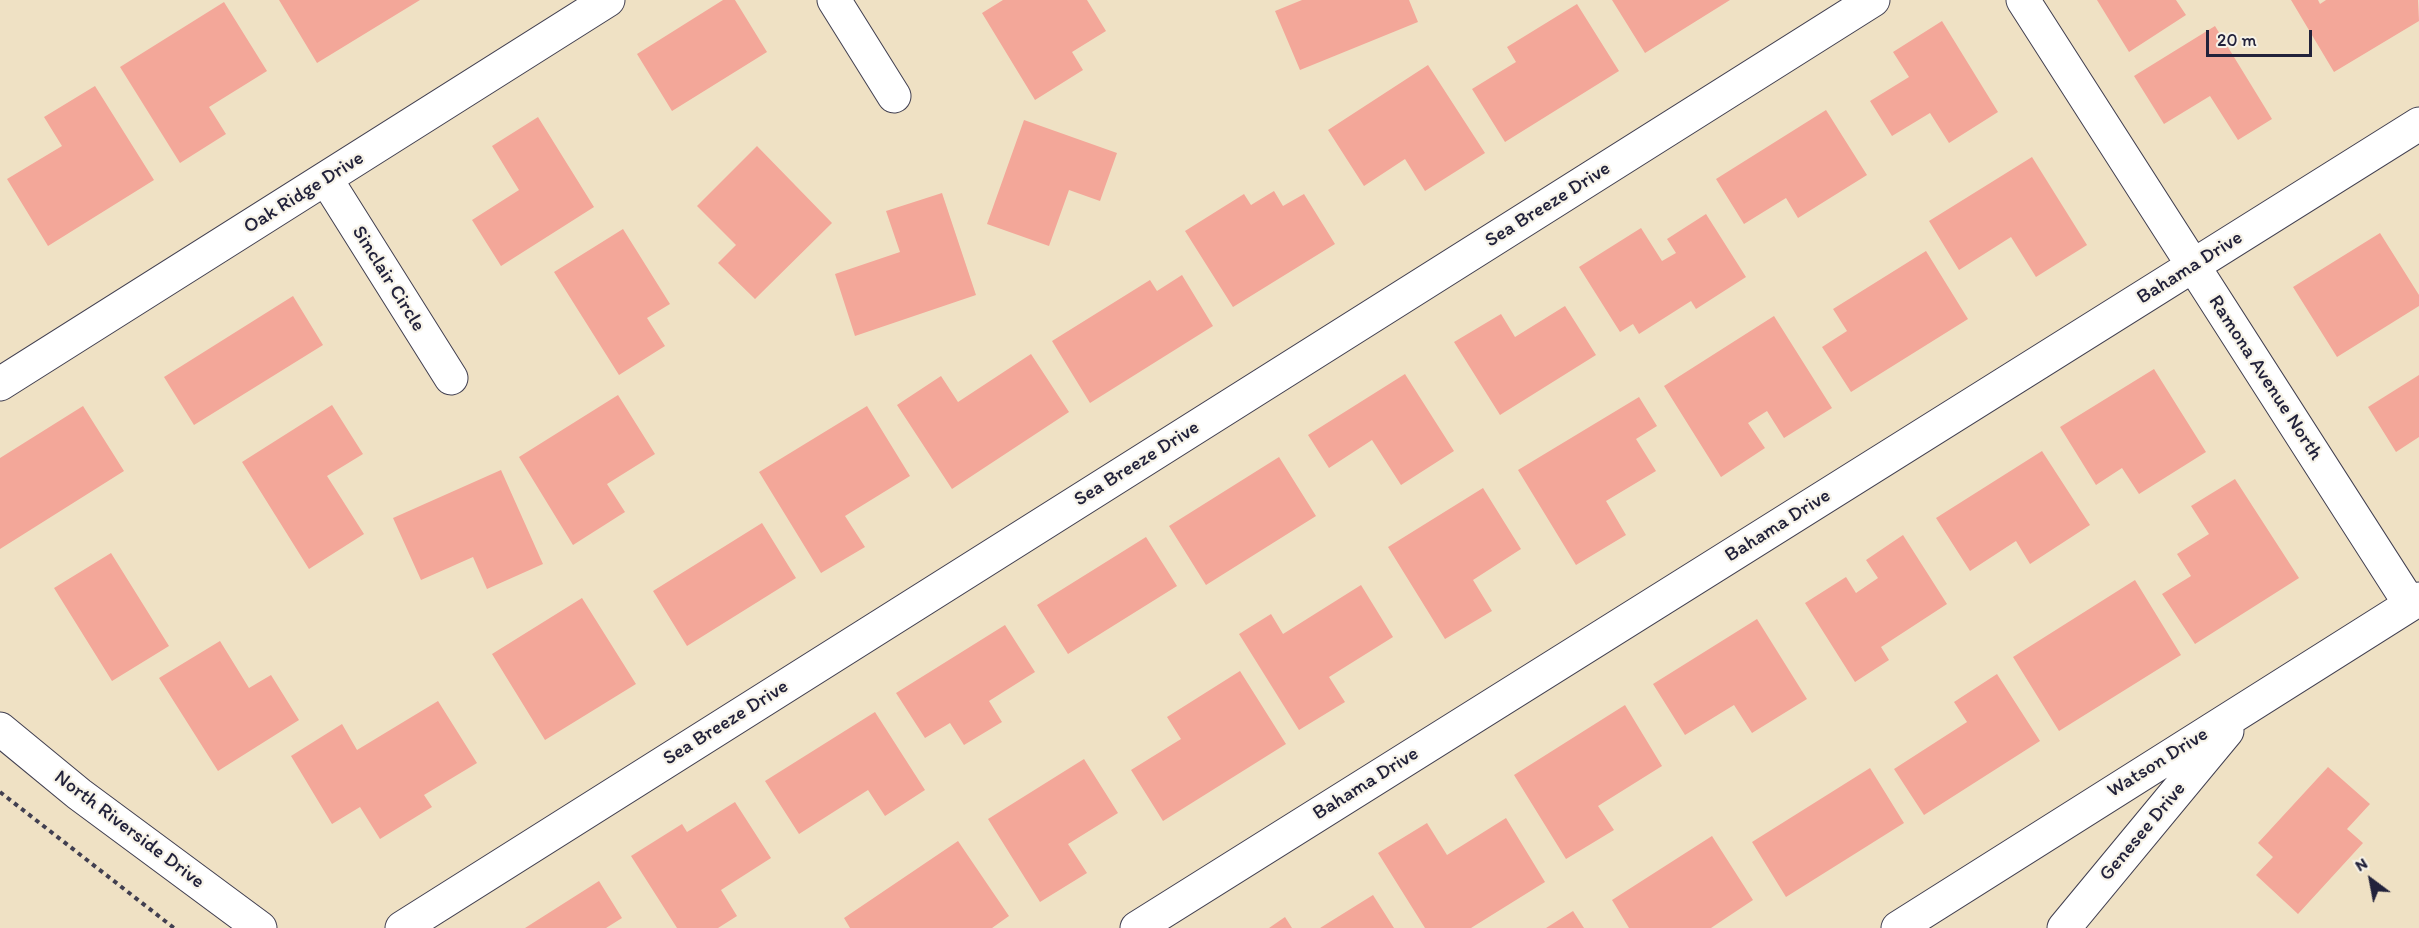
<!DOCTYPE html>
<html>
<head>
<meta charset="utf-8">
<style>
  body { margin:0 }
  #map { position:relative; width:2419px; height:928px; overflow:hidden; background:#efe1c4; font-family:Itim,sans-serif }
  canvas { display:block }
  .north { position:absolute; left:2341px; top:850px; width:60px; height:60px; -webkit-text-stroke:4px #f7f3e8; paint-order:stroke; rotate:328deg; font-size:16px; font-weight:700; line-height:24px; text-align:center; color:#22223b }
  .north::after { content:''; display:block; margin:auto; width:21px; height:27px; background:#22223b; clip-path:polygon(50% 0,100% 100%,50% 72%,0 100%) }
  .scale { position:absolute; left:2206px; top:30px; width:106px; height:27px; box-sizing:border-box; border:3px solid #22223b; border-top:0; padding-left:8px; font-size:18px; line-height:21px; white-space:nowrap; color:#22223b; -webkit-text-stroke:4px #f7f3e8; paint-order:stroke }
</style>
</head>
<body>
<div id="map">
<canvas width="2419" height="928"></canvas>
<div class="north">N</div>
<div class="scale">20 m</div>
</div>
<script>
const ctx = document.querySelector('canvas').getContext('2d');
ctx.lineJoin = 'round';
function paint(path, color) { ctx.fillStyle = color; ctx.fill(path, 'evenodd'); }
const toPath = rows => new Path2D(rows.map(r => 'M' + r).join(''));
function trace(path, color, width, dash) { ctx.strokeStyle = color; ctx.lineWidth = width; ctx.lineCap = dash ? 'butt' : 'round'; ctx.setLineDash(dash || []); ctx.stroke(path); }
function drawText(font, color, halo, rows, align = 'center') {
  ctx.font = font + ' Itim,sans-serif'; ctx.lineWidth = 4.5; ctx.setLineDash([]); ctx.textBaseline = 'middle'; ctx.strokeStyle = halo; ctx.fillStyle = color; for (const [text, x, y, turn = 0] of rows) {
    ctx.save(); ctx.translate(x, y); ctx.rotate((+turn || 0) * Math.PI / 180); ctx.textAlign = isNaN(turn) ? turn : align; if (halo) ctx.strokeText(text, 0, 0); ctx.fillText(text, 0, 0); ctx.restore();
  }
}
const building = toPath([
  [279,0,420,0,317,63],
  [723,0,735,0,767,52,672,111,637,54],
  [1003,0,1087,0,1106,31,1072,52,1083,70,1035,100,982,13],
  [1302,0,1409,0,1418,22,1300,70,1275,11],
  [1612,0,1730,0,1645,53],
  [2097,0,2176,0,2186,15,2129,52],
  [2291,0,2318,0,2320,4,2326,0,2418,0,2419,21,2334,72],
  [224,2,267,71,209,107,226,134,180,163,120,67],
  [1577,4,1619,71,1505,142,1472,89,1516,62,1507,47],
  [1942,21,1998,112,1949,143,1930,113,1892,136,1870,101,1909,77,1893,52],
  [2215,26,2272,119,2238,140,2210,96,2164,124,2134,76],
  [1428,65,1485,153,1425,191,1405,159,1364,186,1328,130],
  [95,86,154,180,48,246,7,179,62,146,44,117],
  [1826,110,1867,175,1798,218,1786,198,1744,224,1716,179],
  [538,117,594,207,501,266,472,220,519,190,492,146],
  [1024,120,1117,153,1100,201,1069,190,1049,246,987,224],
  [757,146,832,223,755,299,718,263,736,245,697,206],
  [2032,157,2087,245,2036,277,2011,237,1959,270,1929,221],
  [1274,191,1283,206,1304,194,1335,244,1233,307,1185,231,1244,194,1251,205],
  [942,193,976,295,855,336,835,274,900,252,886,211],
  [1706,214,1746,277,1696,309,1691,301,1639,334,1633,324,1620,332,1579,267,1641,228,1662,261,1676,253,1667,239],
  [623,229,670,304,647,318,665,346,619,375,554,272],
  [2380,233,2419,295,2419,306,2337,357,2293,287],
  [1926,251,1968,319,1851,392,1822,347,1847,331,1833,309],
  [1182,275,1213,326,1090,403,1052,341,1150,280,1157,291],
  [293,296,323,345,194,425,164,377],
  [1565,306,1596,355,1500,415,1454,342,1501,314,1515,337],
  [1774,316,1832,408,1784,438,1767,411,1748,423,1765,448,1721,477,1664,386],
  [1031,354,1069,412,952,489,897,405,941,376,958,402],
  [2154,369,2206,452,2139,494,2122,468,2096,485,2060,427],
  [1405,374,1454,451,1401,485,1372,440,1329,468,1308,435],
  [2419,375,2419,437,2396,452,2368,407],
  [618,395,655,454,607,484,625,512,573,545,519,457],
  [1639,397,1657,426,1636,439,1656,471,1606,501,1626,535,1576,565,1518,470],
  [332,405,363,454,327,476,364,534,309,569,242,462],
  [83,406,124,471,0,549,0,458],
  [867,406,910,476,845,516,865,547,821,573,759,472],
  [2042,451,2090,525,2030,564,2016,541,1970,571,1936,518],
  [1279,457,1316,516,1206,585,1169,526],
  [501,470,543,564,487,589,473,557,421,580,393,518],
  [2235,479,2299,578,2195,644,2162,594,2191,576,2177,554,2209,534,2191,506],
  [1483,488,1521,549,1473,580,1492,611,1445,639,1388,547],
  [762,523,796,578,687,646,653,591],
  [1903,535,1947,604,1881,647,1889,660,1855,682,1805,603,1846,577,1856,593,1878,578,1866,560],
  [1146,537,1177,586,1068,654,1037,605],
  [111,553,169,646,112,681,54,588],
  [2135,580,2181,655,2059,731,2013,657],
  [1361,585,1393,637,1329,677,1345,702,1299,730,1239,634,1271,614,1283,634],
  [582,598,636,684,545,740,492,654],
  [1757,619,1807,699,1752,733,1734,705,1685,735,1653,684],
  [1005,625,1035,672,989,701,1002,722,964,745,950,723,925,738,896,693],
  [220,641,249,688,271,675,299,720,218,771,159,678],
  [1240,671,1286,744,1163,821,1131,770,1181,739,1167,717],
  [1997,674,2040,741,1924,815,1894,769,1967,722,1954,702],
  [438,701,477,763,424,795,432,807,380,839,360,807,332,824,291,756,342,724,357,750],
  [1625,705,1662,766,1598,806,1614,830,1566,859,1514,775],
  [875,712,925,790,885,816,868,790,799,834,765,781],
  [1084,759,1118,813,1068,844,1087,873,1040,902,988,819],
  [2328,767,2370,804,2347,829,2363,843,2298,914,2256,875,2273,857,2258,843],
  [1870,768,1904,823,1786,897,1752,842],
  [735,802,771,858,721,890,737,916,718,928,677,928,631,856,682,824,687,832],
  [1506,818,1545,882,1471,928,1425,928,1378,853,1427,823,1447,855],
  [1712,836,1753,900,1711,928,1629,928,1612,900],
  [958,841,1009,916,992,928,850,928,844,918],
  [599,881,622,918,606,928,525,928],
  [1373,895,1394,928,1320,928],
  [1573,911,1584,928,1546,928],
  [1285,917,1292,928,1269,928]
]);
const path = toPath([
  [0,792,174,928]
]);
const minor = toPath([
  [834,0,894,96],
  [2023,0,2410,604],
  [326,179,451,378],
  [0,384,608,0],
  [402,928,1873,0],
  [1137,928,2419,124],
  [1898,928,2419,599],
  [2064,928,2227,731]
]);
const tertiary = toPath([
  [0,729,79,794,260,928]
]);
const streetNames = [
  ["Oak Ridge Drive",304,193,-32],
  ["Sea Breeze Drive",1548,205,-32],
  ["Bahama Drive",2190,268,-32],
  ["Sinclair Circle",388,279,58],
  ["Ramona Avenue North",2265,378,57],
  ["Sea Breeze Drive",1137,464,-32],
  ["Bahama Drive",1778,526,-32],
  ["Sea Breeze Drive",726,723,-32],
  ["Watson Drive",2158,763,-32],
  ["Bahama Drive",1366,784,-32],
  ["North Riverside Drive",129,830,37],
  ["Genesee Drive",2143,832,-50]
];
paint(building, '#f3a799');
trace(minor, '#413f50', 35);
trace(tertiary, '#413f50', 35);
trace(path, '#413f50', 4, [4.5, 4.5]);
trace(minor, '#fff', 33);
trace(tertiary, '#fff', 33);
drawText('20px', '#22223b', '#f7f3e8', streetNames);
</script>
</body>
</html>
